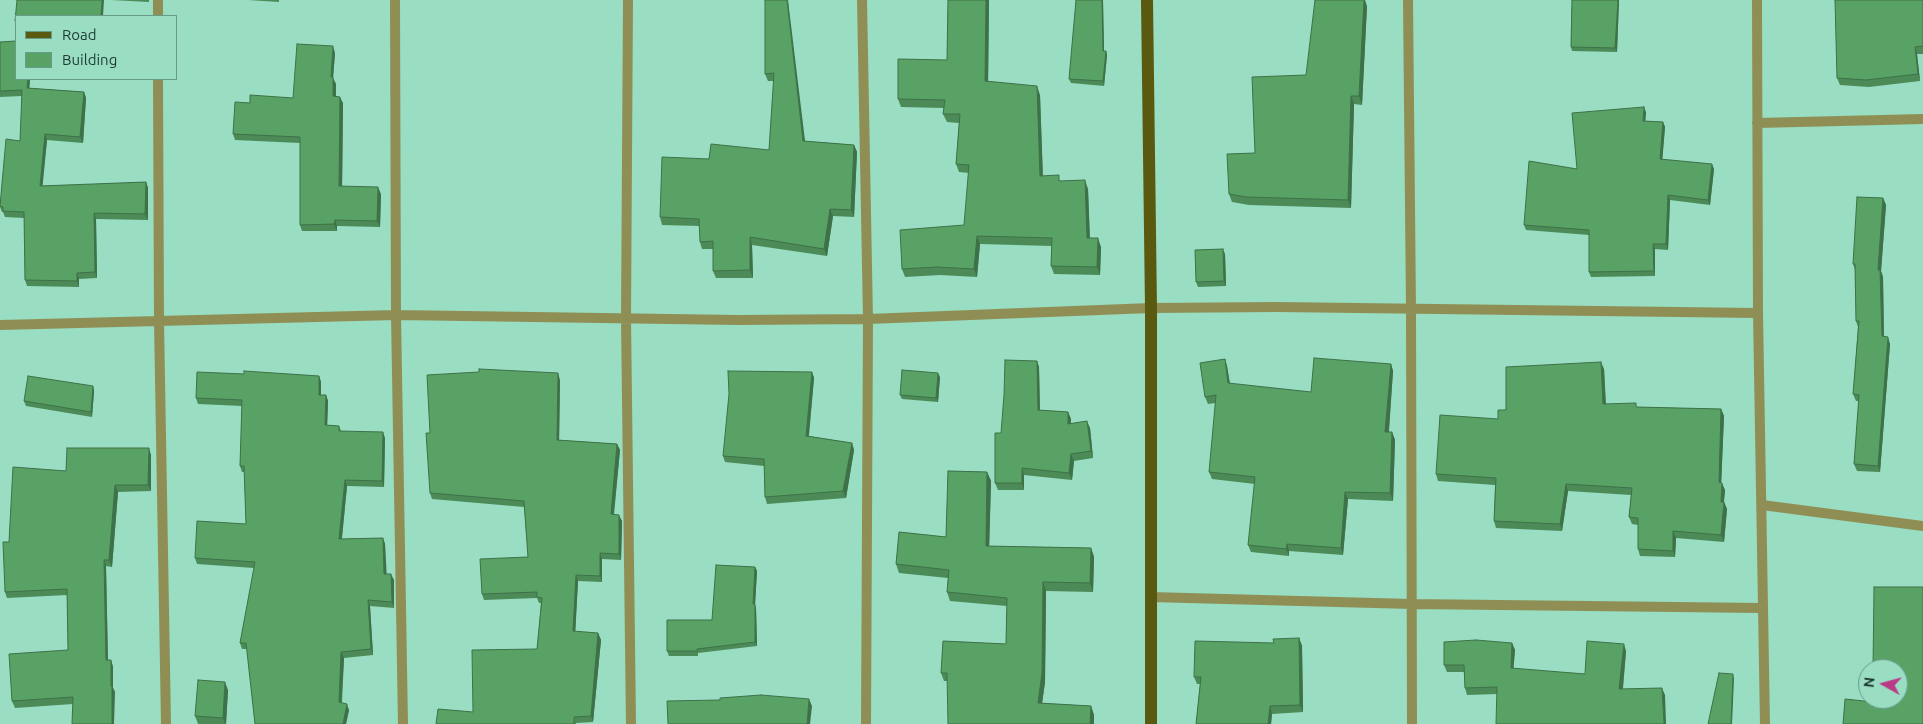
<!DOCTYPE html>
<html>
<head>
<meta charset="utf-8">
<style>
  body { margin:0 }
  #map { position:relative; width:1923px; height:724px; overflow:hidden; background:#99ddc3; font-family:Ubuntu,sans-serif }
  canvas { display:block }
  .legend { position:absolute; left:15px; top:15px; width:162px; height:65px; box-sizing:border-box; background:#99ddc3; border:1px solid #689c88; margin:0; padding:6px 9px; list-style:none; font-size:15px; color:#1e3a2f }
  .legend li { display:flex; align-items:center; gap:10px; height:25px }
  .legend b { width:25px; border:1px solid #689c88 }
  .north { position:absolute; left:1858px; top:659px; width:50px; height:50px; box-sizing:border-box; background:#99ddc3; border:1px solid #689c88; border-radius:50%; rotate:277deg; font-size:14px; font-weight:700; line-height:20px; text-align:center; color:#1e3a2f }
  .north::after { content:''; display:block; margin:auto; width:18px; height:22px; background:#ba3a85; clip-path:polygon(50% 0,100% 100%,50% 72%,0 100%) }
</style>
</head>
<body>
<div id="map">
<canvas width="1923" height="724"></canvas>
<ul class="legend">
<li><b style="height:6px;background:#5a5910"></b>Road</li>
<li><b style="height:14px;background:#58a266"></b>Building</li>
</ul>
<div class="north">N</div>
</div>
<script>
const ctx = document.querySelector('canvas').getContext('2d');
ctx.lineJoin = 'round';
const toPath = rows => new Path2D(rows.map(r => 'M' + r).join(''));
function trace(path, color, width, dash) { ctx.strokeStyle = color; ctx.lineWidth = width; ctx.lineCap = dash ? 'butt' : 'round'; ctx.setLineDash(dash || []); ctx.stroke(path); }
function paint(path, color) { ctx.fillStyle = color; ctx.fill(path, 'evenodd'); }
const street = toPath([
  [158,0,158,16],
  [395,0,396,315,403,724],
  [628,0,626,318,631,724],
  [862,0,868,319,866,724],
  [1408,0,1411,309,1412,724],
  [1757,0,1758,313,1765,724],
  [158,79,159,321,166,724],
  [1757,123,1923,119],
  [0,325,396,315,738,320,868,319,1151,308,1277,307,1758,313],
  [1762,505,1923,526],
  [1150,597,1412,604,1762,608]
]);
const primary = toPath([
  [1147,0,1151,308,1151,724]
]);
const wall = toPath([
  [111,0,149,0,149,2],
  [248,0,279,0,279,2],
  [765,0,805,141,854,145,857,152,854,217,833,216,827,256,752,245,753,278,716,278,713,271,713,249,702,249,700,242,700,226,662,225,660,217,709,159,769,150,774,81,768,81,765,74],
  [948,0,989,0,988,82,1040,95,1043,176,1088,189,1090,238,1101,247,1100,275,1054,274,1051,266,1052,246,980,244,977,277,940,275,905,277,902,269,964,225,969,173,959,172,956,164,959,123,947,122,943,114,944,108,901,107,898,99,947,60],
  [1103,0,1104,51,1106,51,1107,55,1104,86,1071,83,1069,79],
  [1572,0,1619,0,1617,52,1572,51,1571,47],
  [1923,0,1923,54,1917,54,1920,81,1869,87,1840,85,1837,78],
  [1367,6,1362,105,1354,104,1351,208,1249,205,1232,202,1229,194,1255,153,1306,75],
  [0,42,16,79,30,79,29,88,84,92,86,98,83,143,47,140,42,186,146,182,148,188,148,220,96,219,97,278,79,279,79,287,27,286,25,280,24,218,5,217,3,212,2,212,0,207,0,202,20,141,22,96,0,97],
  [335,53,333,78,336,84,336,96,343,103,342,186,381,194,380,227,337,226,337,231,302,231,300,225,300,143,235,140,233,134,250,103,293,98],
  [1646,112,1645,121,1663,122,1665,127,1662,159,1714,169,1710,205,1670,200,1668,250,1655,249,1655,276,1591,277,1589,272,1589,235,1526,230,1524,225,1577,169],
  [1883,198,1886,205,1881,271,1883,277,1884,336,1890,344,1880,472,1857,471,1854,464,1859,401,1856,401,1853,394,1858,327,1856,321,1855,270,1853,264],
  [1225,254,1226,286,1198,287,1196,282],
  [1225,359,1227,366,1230,384,1311,392,1391,364,1393,371,1389,432,1392,432,1395,440,1393,501,1348,499,1343,555,1289,551,1289,556,1251,552,1248,545,1255,484,1212,479,1209,472,1216,403,1208,404,1205,397],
  [1037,361,1039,367,1040,410,1068,412,1071,419,1071,423,1090,428,1093,458,1074,461,1072,480,1024,475,1024,490,998,490,995,483,1001,433],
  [1604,369,1606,404,1638,407,1721,409,1724,416,1721,483,1725,490,1724,502,1727,509,1724,542,1676,538,1675,557,1640,556,1638,549,1638,525,1632,524,1629,517,1631,495,1568,491,1562,531,1496,528,1494,521,1495,485,1438,481,1436,474,1498,419,1506,410],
  [812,372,814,378,809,436,852,443,854,450,846,498,767,504,765,497,764,466,725,462,723,456],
  [244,374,319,376,321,382,321,395,326,395,328,401,327,425,339,426,341,431,385,438,384,487,347,486,342,539,383,538,385,544,386,574,394,580,394,608,370,606,373,655,344,658,342,703,349,710,346,724,255,724,247,649,242,649,240,643,254,568,197,564,195,558,246,524,244,472,242,472,240,466,242,406,198,404,196,398],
  [940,377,938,402,902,399,900,395],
  [560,380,559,440,617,444,620,450,614,515,622,521,621,560,602,559,602,582,578,581,575,632,598,633,601,640,593,722,576,723,576,724,436,724,473,712,537,649,541,603,539,603,537,598,484,600,482,594,528,557,524,507,432,499,430,493,430,433],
  [93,386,94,391,92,417,26,406,24,401],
  [151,455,151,491,118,492,112,567,106,566,108,660,111,660,113,667,113,688,115,692,73,704,15,708,12,701,68,650,67,595,7,598,5,592,9,542],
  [948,471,987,472,991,481,989,546,1091,548,1094,557,1093,592,1046,591,1045,682,1042,703,1091,706,1094,715,1094,724,948,724,948,681,944,681,941,673,943,641,1006,644,1007,606,950,601,947,592,948,578,899,573,896,564,899,532,946,537],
  [755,567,757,571,755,605,756,608,757,646,698,653,698,656,669,656,667,651,712,620],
  [1299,638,1302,646,1303,712,1272,714,1271,724,1196,724,1200,684,1197,684,1194,677,1274,643],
  [1512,643,1515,650,1513,669,1585,674,1626,651,1623,689,1665,695,1497,694,1467,695,1465,688,1464,672,1447,672,1444,665],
  [228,690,226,724,198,724,195,716]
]);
const shadedWall = toPath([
  [102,0,104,0,103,16,101,16],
  [787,0,788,0,806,149,803,141],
  [986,0,989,0,988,90,985,81],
  [1102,0,1103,0,1104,55,1103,51],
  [1364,0,1365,0,1367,6,1362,105,1359,96],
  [1618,0,1619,0,1617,52,1615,48],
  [333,46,335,53,333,78,336,84,336,103,333,96,331,77],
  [1915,47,1917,54,1920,81,1918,74],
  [1106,51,1107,55,1104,86,1103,81],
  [28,79,30,79,29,94,27,88],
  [1037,86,1040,95,1043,184,1040,176],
  [84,92,86,98,83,143,80,137],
  [1351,96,1354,104,1351,208,1348,200],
  [340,97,343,103,342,193,339,186],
  [1644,107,1646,112,1645,126,1643,121],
  [1663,122,1665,127,1662,164,1660,159],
  [45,134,47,140,42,192,40,186],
  [854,145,857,152,854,217,851,210],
  [1712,164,1714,169,1710,205,1708,200],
  [1085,180,1088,189,1090,246,1087,238],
  [146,182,148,188,148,220,145,214],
  [378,187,381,194,380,227,377,221],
  [1668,195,1670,200,1668,250,1666,244],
  [1883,198,1886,205,1881,271,1883,277,1884,343,1882,336,1878,270],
  [830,209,833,216,827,256,824,249],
  [94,213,96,219,97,278,95,272],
  [335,220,337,226,337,231,334,224],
  [977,236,980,244,977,277,974,269],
  [750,237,752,245,753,278,750,270],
  [1098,238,1101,247,1100,275,1097,267],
  [1653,244,1655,249,1655,276,1654,271],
  [1223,249,1225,254,1226,286,1224,281],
  [77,273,79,279,79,287,77,281],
  [1888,337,1890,344,1880,472,1878,466],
  [1225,359,1227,366,1231,391,1228,383],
  [1037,361,1039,367,1040,417,1038,410],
  [1601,362,1604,369,1606,411,1603,404],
  [1391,364,1393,371,1388,440,1385,432],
  [812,372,814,378,808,442,806,436],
  [558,373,560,380,559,446,557,440],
  [938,373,940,377,938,402,936,398],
  [319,376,321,382,321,401,319,395],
  [93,386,94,391,92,417,91,412],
  [326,395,328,401,327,431,325,425],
  [1721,409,1724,416,1721,489,1719,482],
  [1068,412,1071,419,1070,430,1068,424],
  [1087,421,1090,428,1093,458,1091,451],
  [383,432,385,438,384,487,382,481],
  [1392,432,1395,440,1393,501,1390,493],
  [852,443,854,450,846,498,843,491],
  [617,444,620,450,613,520,611,514],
  [149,448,151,455,151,491,148,485],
  [1071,454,1074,461,1072,480,1069,473],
  [1022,468,1024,475,1024,490,1022,483],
  [987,472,991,481,989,554,986,546],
  [345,480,347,486,341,545,339,539],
  [1722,483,1725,490,1723,509,1721,502],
  [1566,484,1568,491,1562,531,1560,524],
  [115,485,118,492,112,567,109,560],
  [1345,492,1348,499,1343,555,1341,548],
  [1724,502,1727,509,1724,542,1721,535],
  [619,515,622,521,621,560,619,554],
  [1673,531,1676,538,1675,557,1673,551],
  [383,538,385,544,387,580,384,574],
  [1287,544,1289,551,1289,556,1286,549],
  [1091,548,1094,557,1093,592,1090,583],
  [600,553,602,559,602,582,600,576],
  [104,560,106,566,108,667,106,660],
  [755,567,757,571,755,605,756,608,757,646,755,642,753,604],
  [391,574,394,580,394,608,392,602],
  [576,575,578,581,575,638,573,631],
  [1043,582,1046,591,1045,682,1041,711,1038,703],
  [368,600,370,606,373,655,371,649],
  [598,633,601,640,593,722,591,716],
  [1299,638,1302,646,1303,712,1300,705],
  [1512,643,1515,650,1513,675,1511,668],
  [1624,644,1626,651,1622,696,1619,689],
  [341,652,344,658,341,708,339,702],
  [111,660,113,667,113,688,115,692,114,724,112,724],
  [1733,674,1734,679,1732,724,1731,724],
  [225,682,228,690,226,724,225,724,223,718],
  [1662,688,1665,695,1666,724,1664,724],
  [809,699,812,706,810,724,807,724],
  [347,704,349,710,346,724,343,724],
  [1091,706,1094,715,1094,724,1090,724],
  [1270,706,1272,714,1271,724,1268,724]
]);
const building = toPath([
  [17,0,102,0,101,16,16,16,16,21,15,21,17,0],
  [765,0,787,0,803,141,854,145,851,210,830,209,824,249,750,237,750,270,713,271,713,241,700,242,699,219,660,217,662,157,709,159,711,144,769,150,774,73,765,74,765,0],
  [948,0,986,0,985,81,1037,86,1040,176,1059,175,1059,181,1085,180,1087,238,1098,238,1097,267,1051,266,1052,238,977,236,974,269,937,267,902,269,900,230,964,225,969,165,956,164,960,114,943,114,945,100,898,99,898,59,947,60,948,0],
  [1076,0,1102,0,1103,51,1106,51,1103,81,1069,79,1076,0],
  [1315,0,1364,0,1359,96,1351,96,1348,200,1246,197,1229,194,1227,154,1255,153,1252,77,1306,75,1315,0],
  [1572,0,1618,0,1615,48,1571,47,1572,0],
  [1835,0,1923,0,1923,46,1915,47,1918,74,1866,80,1837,78,1835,0],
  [16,41,16,79,28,79,27,88,84,92,80,137,45,134,40,186,146,182,145,214,94,213,95,272,77,273,77,281,25,280,24,212,3,211,3,207,0,206,6,139,20,141,22,90,0,91,0,42,16,41],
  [297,44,333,46,331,77,333,77,333,96,340,97,339,186,378,187,377,221,335,220,334,224,300,225,300,137,233,134,235,102,250,103,250,95,293,98,297,44],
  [1644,107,1643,121,1663,122,1660,159,1712,164,1708,200,1668,195,1666,244,1653,244,1654,271,1589,272,1589,230,1524,225,1529,161,1577,169,1572,113,1644,107],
  [1857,197,1883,198,1878,270,1880,270,1882,336,1888,337,1878,466,1854,464,1859,395,1853,394,1859,321,1856,321,1855,264,1853,264,1857,197],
  [1223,249,1224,281,1196,282,1195,250,1223,249],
  [1314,358,1391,364,1385,432,1392,432,1390,493,1345,492,1341,548,1287,544,1286,549,1248,545,1255,477,1209,472,1216,395,1205,397,1200,363,1225,359,1228,383,1311,392,1314,358],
  [1005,360,1037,361,1038,410,1068,412,1068,424,1087,421,1091,451,1071,454,1069,473,1022,468,1022,483,995,483,995,433,1001,433,1004,395,1005,360],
  [1601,362,1603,404,1636,403,1636,407,1721,409,1719,482,1722,483,1721,502,1724,502,1721,535,1673,531,1673,551,1638,549,1638,518,1629,517,1632,488,1566,484,1560,524,1494,521,1496,478,1436,474,1440,415,1498,419,1498,410,1506,410,1506,367,1601,362],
  [479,369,558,373,557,440,617,444,611,514,619,515,619,554,600,553,600,576,576,575,573,631,598,633,591,716,574,717,574,724,436,724,438,709,473,712,472,650,537,649,542,598,537,597,537,592,482,594,480,559,528,557,524,501,430,493,426,433,430,433,427,375,479,372,479,369],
  [902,370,938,373,936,398,900,395,902,370],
  [244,371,319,376,319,395,326,395,325,425,339,426,339,431,383,432,382,481,345,480,339,539,383,538,384,574,391,574,392,602,368,600,371,649,341,652,339,702,347,704,343,724,255,724,246,643,240,643,255,562,195,558,197,521,246,524,244,466,240,466,242,400,196,398,197,372,244,374,244,371],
  [728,371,812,372,806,436,852,443,843,491,765,497,764,459,723,456,729,394,728,371],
  [28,376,93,386,91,412,24,401,28,376],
  [67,448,149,448,148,485,115,485,109,560,104,560,106,660,111,660,111,686,112,686,112,724,72,724,73,697,12,701,9,654,68,650,67,589,5,592,3,542,9,542,13,467,66,471,67,448],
  [948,471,987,472,986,546,1091,548,1090,583,1043,582,1042,673,1038,703,1091,706,1090,724,948,724,947,673,941,673,943,641,1006,644,1007,598,947,592,949,570,896,564,899,532,946,537,948,471],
  [716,565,755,567,753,604,755,604,755,642,697,649,697,651,667,651,667,620,712,620,716,565],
  [1874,587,1923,587,1923,724,1843,724,1845,699,1873,702,1873,699,1898,699,1898,669,1873,669,1874,587],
  [1299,638,1300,705,1270,706,1268,724,1196,724,1201,677,1194,677,1195,641,1274,643,1273,639,1299,638],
  [1476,640,1512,643,1511,668,1585,674,1587,641,1624,644,1619,689,1662,688,1664,724,1496,724,1497,687,1465,688,1464,665,1444,665,1444,642,1476,640],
  [1719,673,1733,674,1731,724,1708,724,1719,673],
  [198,680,225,682,223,718,195,716,198,680],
  [761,695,809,699,807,724,668,724,667,701,720,700,720,698,761,695]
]);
trace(street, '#8f8f55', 10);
trace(primary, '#5a5910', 12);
paint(wall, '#4c8b58');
paint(shadedWall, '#3e7147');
paint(building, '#58a266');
trace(building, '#3e7147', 1);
</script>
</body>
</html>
